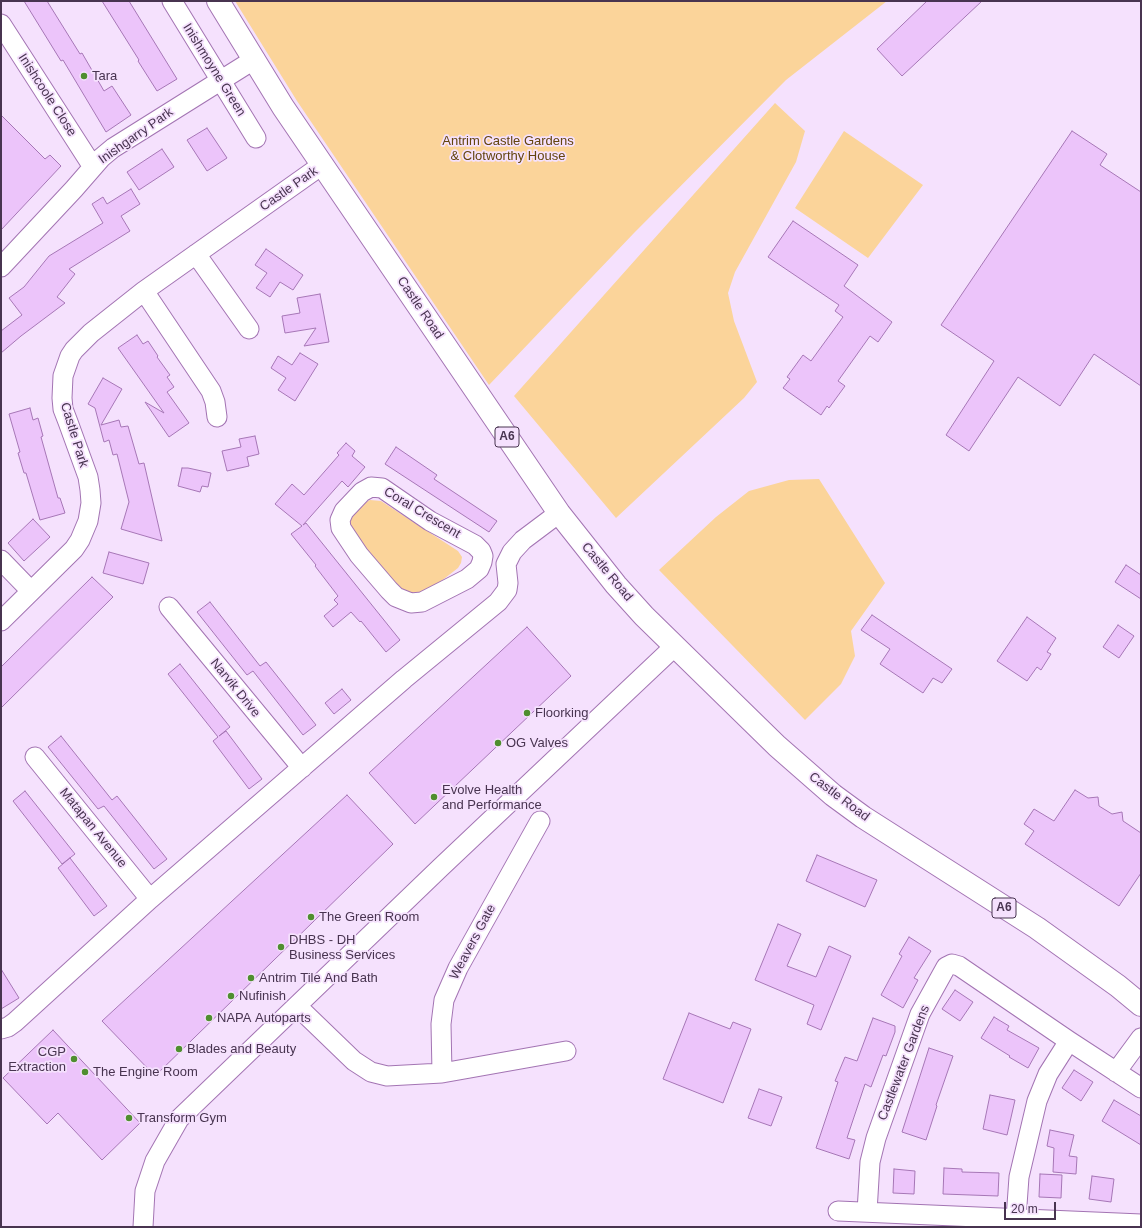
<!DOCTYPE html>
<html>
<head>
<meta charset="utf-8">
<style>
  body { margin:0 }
  #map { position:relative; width:1142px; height:1228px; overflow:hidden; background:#f5e1fd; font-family:Arial,sans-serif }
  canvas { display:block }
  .frame { position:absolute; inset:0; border:2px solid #483450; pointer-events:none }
  .scale { position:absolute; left:1004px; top:1202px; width:52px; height:18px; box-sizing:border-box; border:2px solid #483450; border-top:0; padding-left:5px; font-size:12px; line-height:14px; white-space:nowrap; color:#483450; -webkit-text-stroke:3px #f5e1fd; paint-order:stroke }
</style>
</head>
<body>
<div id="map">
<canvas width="1142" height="1228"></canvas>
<div class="frame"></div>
<div class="scale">20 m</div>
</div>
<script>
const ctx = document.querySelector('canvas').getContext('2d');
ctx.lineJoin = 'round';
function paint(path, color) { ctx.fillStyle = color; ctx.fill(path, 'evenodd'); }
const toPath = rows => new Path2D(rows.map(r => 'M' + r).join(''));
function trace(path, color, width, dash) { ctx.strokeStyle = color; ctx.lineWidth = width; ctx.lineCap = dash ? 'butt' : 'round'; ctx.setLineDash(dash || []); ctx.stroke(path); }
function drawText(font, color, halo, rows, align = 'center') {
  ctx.font = font + ' Arial,sans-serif'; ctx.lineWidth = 3.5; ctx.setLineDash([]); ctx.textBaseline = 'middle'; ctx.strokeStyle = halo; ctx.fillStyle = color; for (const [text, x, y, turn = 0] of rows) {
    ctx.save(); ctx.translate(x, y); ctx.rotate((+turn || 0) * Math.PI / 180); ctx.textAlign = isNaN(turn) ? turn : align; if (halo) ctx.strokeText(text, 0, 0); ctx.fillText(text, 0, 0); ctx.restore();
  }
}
const green = toPath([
  [235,1,887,1,786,80,634,233,489,385,297,101],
  [775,103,805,131,796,162,735,272,728,293,734,321,757,382,744,398,616,518,514,396],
  [844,131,923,185,868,258,795,208],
  [819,479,885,583,851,631,855,656,841,684,805,720,659,570,716,517,749,491,789,480],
  [370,500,381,501,458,551,462,557,461,563,458,568,423,595,415,599,396,590,348,524,355,512,362,504]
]);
const building = toPath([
  [24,1,47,1,80,54,82,53,104,91,112,86,131,115,106,132,63,60,61,61,24,1],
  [102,1,129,1,177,79,157,91,138,61,139,60,102,1],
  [927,1,982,1,902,76,877,49,927,1],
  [1,115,45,159,50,155,61,166,1,230,1,115],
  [207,128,227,158,207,171,187,140,207,128],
  [1072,131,1107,154,1100,165,1141,192,1141,386,1094,354,1060,406,1018,377,969,451,946,435,994,361,941,325,1072,131],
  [162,149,174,167,139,190,127,172,162,149],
  [131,189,140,204,121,216,130,231,69,269,75,274,57,297,65,303,21,336,1,353,1,331,22,315,9,298,24,287,49,256,103,223,92,204,103,197,107,204,131,189],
  [793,221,858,265,844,286,892,322,878,342,870,336,838,381,845,386,829,408,827,406,821,415,783,388,790,379,787,377,803,355,811,361,843,317,835,311,839,305,768,257,793,221],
  [266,249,303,275,293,290,280,282,270,297,256,288,267,273,255,265,266,249],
  [320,294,329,342,304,346,316,328,285,333,282,316,300,313,297,298,320,294],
  [137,335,143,344,148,341,158,356,157,357,170,375,167,377,174,387,167,392,189,423,169,437,145,402,164,413,118,348,137,335],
  [300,353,318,364,295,401,278,390,286,378,271,368,278,356,292,365,300,353],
  [103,378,122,389,101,425,119,420,121,427,128,426,139,464,144,463,162,541,121,529,129,502,117,454,113,455,109,440,104,442,95,408,88,404,103,378],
  [30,408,33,420,38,418,43,436,41,437,58,498,60,498,65,513,40,520,26,473,24,473,18,453,20,452,9,414,30,408],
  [255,436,259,454,247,457,249,466,227,471,222,451,241,447,239,439,255,436],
  [346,443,355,451,352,456,365,467,348,487,342,481,303,525,306,523,400,640,386,652,361,621,360,622,351,612,333,627,324,616,338,604,334,600,338,596,315,566,316,565,291,534,302,526,275,504,292,484,304,495,339,455,337,453,346,443],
  [396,447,437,475,434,479,497,521,489,532,385,464,396,447],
  [182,468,188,468,211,473,208,487,202,486,200,492,178,486,182,468],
  [33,519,50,537,24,561,8,543,33,519],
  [109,552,149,563,143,584,103,573,109,552],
  [1126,565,1141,575,1141,599,1115,582,1126,565],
  [92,577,113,597,1,708,1,667,92,577],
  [210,602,260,666,266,662,316,725,303,735,253,671,247,675,197,612,210,602],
  [872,615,952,669,942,683,933,678,923,693,880,664,890,649,861,630,872,615],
  [1027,617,1056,638,1047,652,1051,654,1041,670,1037,667,1027,681,997,661,1027,617],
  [1118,625,1134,636,1119,658,1103,647,1118,625],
  [527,627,571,676,415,824,369,773,527,627],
  [180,664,230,727,219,736,226,731,262,779,249,789,213,741,218,737,168,674,180,664],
  [342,689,351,700,334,714,325,703,342,689],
  [61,736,112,800,117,796,167,859,154,869,104,806,98,809,48,747,61,736],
  [1075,790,1088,798,1098,797,1099,806,1112,814,1122,812,1123,821,1141,833,1141,873,1119,906,1025,844,1034,831,1024,824,1034,809,1054,821,1075,790],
  [25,791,75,854,62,864,13,801,25,791],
  [347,795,393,844,155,1076,102,1021,347,795],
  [817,855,877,880,865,907,806,881,817,855],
  [70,858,107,906,94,916,58,868,70,858],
  [778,924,801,934,787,966,816,977,829,946,851,956,821,1030,807,1024,814,1005,755,980,778,924],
  [909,937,931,951,914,978,918,980,903,1008,881,995,902,956,899,954,909,937],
  [1,969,19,998,1,1009,1,969],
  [955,990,973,1002,960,1021,942,1009,955,990],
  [689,1013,730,1029,733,1022,751,1029,723,1103,663,1079,689,1013],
  [994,1017,1009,1026,1007,1030,1039,1048,1028,1068,1009,1057,1010,1056,981,1038,994,1017],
  [873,1018,895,1026,895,1032,886,1056,883,1055,871,1087,865,1084,847,1138,855,1140,849,1159,816,1148,838,1082,835,1081,845,1057,857,1061,873,1018],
  [53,1030,140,1123,102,1160,58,1113,47,1124,3,1078,53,1030],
  [929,1048,953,1056,936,1105,937,1106,926,1140,902,1132,929,1048],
  [1074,1070,1093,1082,1081,1101,1062,1088,1074,1070],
  [759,1089,782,1097,771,1126,748,1118,759,1089],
  [990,1095,1015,1100,1007,1135,983,1129,990,1095],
  [1114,1100,1141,1116,1141,1145,1102,1121,1114,1100],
  [1050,1130,1074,1135,1069,1156,1077,1157,1076,1174,1053,1172,1054,1148,1047,1146,1050,1130],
  [944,1168,962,1169,962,1172,999,1173,998,1196,943,1194,944,1168],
  [894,1169,915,1171,914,1194,893,1193,894,1169],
  [1040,1174,1062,1175,1061,1198,1039,1197,1040,1174],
  [1092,1176,1114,1179,1111,1202,1089,1199,1092,1176]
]);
const minor = toPath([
  [172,1,256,138],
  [1,24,93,167],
  [196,254,249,329],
  [1,267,74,189,101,158,113,148,255,59],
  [144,291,211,391,215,402,217,417],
  [371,487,382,488,430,521,475,545,481,551,483,556,482,562,479,569,467,579,422,602,411,603,396,597,389,590,359,555,341,528,340,520,344,511,362,492,371,487],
  [1,560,31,591],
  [169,607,302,768],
  [1,621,74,549,80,540,88,521,91,503,90,490,88,477,68,422,63,409,62,398,63,376,70,356,74,350,91,333,144,291,322,165],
  [35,757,150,899],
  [297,1006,354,1061,371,1072,387,1076,442,1073,566,1051],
  [1,1029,8,1027,15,1022,150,899,404,679,498,602,507,590,508,583,506,564,512,552,523,540,559,513],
  [1116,1072,1141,1038],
  [442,1073,441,1024,444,1000,458,968,540,821],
  [838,1211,1141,1224],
  [867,1212,870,1162,876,1138,920,1014,946,967,952,964,959,966,1069,1041,1141,1088],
  [1016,1219,1019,1177,1037,1101,1048,1074,1069,1041],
  [143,1227,145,1191,155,1161,179,1119,440,868,675,646]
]);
const major = toPath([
  [218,1,283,107,559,513,616,585,644,616,777,746,833,795,863,817,1037,928,1118,986,1141,1005]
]);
const markers = [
  [84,76,4,"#4f8e2f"],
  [527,713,4,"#4f8e2f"],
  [498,743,4,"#4f8e2f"],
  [434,797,4,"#4f8e2f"],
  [311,917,4,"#4f8e2f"],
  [281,947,4,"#4f8e2f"],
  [251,978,4,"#4f8e2f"],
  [231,996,4,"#4f8e2f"],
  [209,1018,4,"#4f8e2f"],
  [179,1049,4,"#4f8e2f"],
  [74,1059,4,"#4f8e2f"],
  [85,1072,4,"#4f8e2f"],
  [129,1118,4,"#4f8e2f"]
];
const shields = [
  [507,437,24],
  [1004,908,24]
];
const shieldNames = [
  ["A6",507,437],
  ["A6",1004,908]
];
const streetNames = [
  ["Inishmoyne Green",214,70,58],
  ["Inishcoole Close",47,95,57],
  ["Inishgarry Park",136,136,-35],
  ["Castle Park",289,189,-35],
  ["Castle Road",420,308,56],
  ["Castle Park",74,435,73],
  ["Coral Crescent",422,513,31],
  ["Castle Road",607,572,50],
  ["Narvik Drive",235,688,51],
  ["Castle Road",839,797,37],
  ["Matapan Avenue",93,828,51],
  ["Weavers Gate",473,942,-62],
  ["Castlewater Gardens",904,1063,-69]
];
const poiNames = [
  ["Tara",92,76],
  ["Floorking",535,713],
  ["OG Valves",506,743],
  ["Evolve Health",442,790],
  ["and Performance",442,805],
  ["The Green Room",319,917],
  ["DHBS - DH",289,940],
  ["Business Services",289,955],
  ["Antrim Tile And Bath",259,978],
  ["Nufinish",239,996],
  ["NAPA Autoparts",217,1018],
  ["Blades and Beauty",187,1049],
  ["CGP",66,1052,"right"],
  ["Extraction",66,1067,"right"],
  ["The Engine Room",93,1072],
  ["Transform Gym",137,1118]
];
const parkNames = [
  ["Antrim Castle Gardens",508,141],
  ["& Clotworthy House",508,156]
];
paint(green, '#fbd49a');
paint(building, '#ecc4fa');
trace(building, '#a676b6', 1);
trace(minor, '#a374b3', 21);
trace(major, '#a374b3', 24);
trace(minor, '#fff', 19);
trace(major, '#fff', 22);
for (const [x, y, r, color] of markers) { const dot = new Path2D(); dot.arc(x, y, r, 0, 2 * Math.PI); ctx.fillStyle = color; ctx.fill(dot); trace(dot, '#f5e1fd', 1.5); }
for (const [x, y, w] of shields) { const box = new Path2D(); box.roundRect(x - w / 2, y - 10, w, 20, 3); ctx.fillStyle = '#f5e1fd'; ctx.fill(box); trace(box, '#483450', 1); }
drawText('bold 12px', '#483450', null, shieldNames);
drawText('13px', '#483450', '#f5e1fd', streetNames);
drawText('13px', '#483450', '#f5e1fd', poiNames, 'left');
drawText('13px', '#63450e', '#f5e1fd', parkNames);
</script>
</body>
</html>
